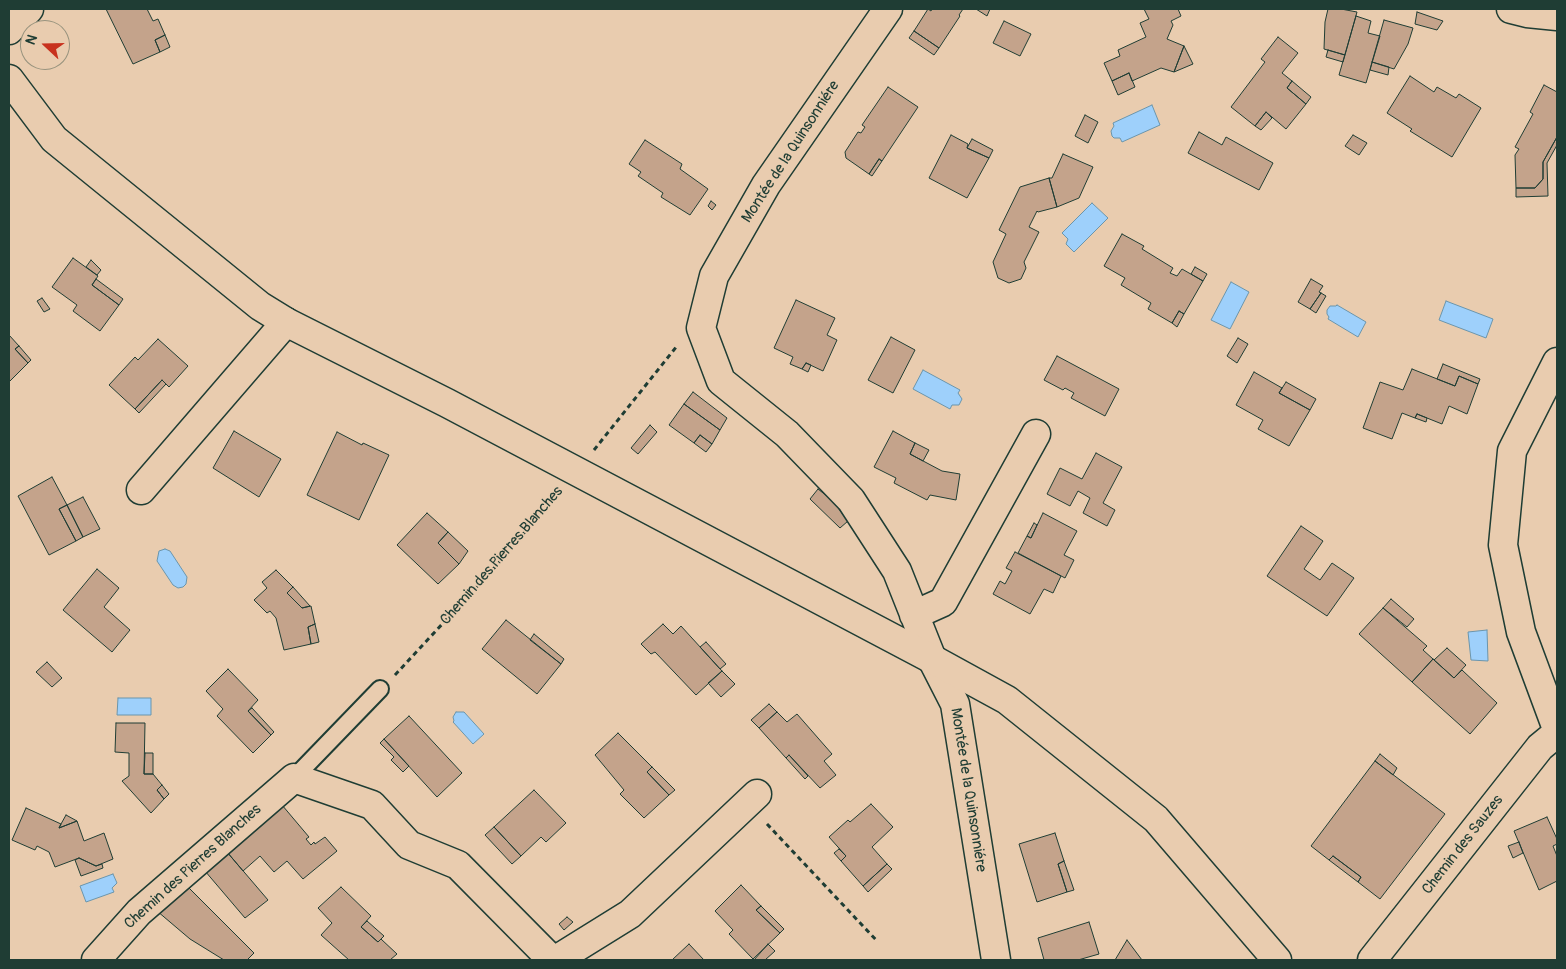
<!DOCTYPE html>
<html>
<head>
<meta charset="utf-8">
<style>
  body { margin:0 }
  #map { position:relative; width:1566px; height:969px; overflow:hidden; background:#e9ccaf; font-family:Pangolin,sans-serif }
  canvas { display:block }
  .frame { position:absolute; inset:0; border:10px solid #1f3d34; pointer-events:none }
  .north { position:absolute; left:20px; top:20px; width:50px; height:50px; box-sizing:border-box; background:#e9ccaf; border:1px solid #98937e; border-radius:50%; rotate:291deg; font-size:14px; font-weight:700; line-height:20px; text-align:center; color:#1f3d34 }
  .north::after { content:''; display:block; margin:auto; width:18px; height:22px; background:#c8321e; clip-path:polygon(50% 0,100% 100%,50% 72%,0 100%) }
</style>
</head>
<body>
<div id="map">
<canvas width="1566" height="969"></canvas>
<div class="frame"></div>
<div class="north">N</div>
</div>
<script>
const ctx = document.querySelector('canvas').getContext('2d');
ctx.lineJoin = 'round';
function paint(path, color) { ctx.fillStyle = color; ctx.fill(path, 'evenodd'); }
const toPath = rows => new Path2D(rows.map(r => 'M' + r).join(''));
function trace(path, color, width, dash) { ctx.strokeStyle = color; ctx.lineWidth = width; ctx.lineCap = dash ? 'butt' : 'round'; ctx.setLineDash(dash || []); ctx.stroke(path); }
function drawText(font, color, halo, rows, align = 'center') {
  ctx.font = font + ' Pangolin,sans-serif'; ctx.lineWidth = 4; ctx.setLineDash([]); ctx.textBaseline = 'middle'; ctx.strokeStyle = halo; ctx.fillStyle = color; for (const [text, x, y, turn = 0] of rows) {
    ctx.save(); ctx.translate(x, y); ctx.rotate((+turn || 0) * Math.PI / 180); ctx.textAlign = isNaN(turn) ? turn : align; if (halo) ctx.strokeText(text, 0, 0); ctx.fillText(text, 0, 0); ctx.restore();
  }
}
const water = toPath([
  [1152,105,1160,125,1122,142,1120,138,1114,138,1112,136,1111,131,1114,126,1113,123,1152,105],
  [1092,203,1108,218,1074,252,1066,244,1068,239,1062,233,1092,203],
  [1231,282,1249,292,1230,329,1211,320,1231,282],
  [1446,301,1493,319,1486,338,1439,320,1446,301],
  [1337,305,1366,322,1358,337,1328,319,1329,317,1327,314,1327,310,1330,306,1336,306,1337,305],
  [923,370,960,390,958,393,962,399,959,405,952,405,950,409,913,389,923,370],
  [165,549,170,551,187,577,186,584,183,587,178,588,173,585,157,561,159,551,165,549],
  [1487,630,1488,661,1471,660,1468,632,1487,630],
  [118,698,151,698,151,715,117,715,118,698],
  [456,712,464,712,484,734,473,744,453,722,454,721,453,717,456,712],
  [113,874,117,883,112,888,114,892,86,902,80,886,113,874]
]);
const building = toPath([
  [106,9,147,9,153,21,158,19,165,35,155,40,160,52,133,64,106,9],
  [928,9,931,11,932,9,963,9,959,15,960,16,939,48,914,31,928,9],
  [976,9,990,9,987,16,976,9],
  [1144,9,1178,9,1181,16,1171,21,1173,25,1167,39,1184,46,1174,72,1161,68,1132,81,1129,73,1112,81,1104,63,1120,56,1118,50,1146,37,1140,23,1149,19,1144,9],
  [1328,9,1341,9,1357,12,1345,55,1324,49,1325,22,1328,9],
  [1417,12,1443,21,1437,30,1415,24,1417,12],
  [1356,16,1371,21,1368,33,1380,36,1366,83,1339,75,1356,16],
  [1384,20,1413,28,1408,44,1394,69,1372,62,1384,20],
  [1004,21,1031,34,1020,56,993,43,1004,21],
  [914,31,939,48,934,55,909,38,914,31],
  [165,35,170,47,160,52,155,40,165,35],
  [1278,37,1298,53,1282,73,1292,81,1287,88,1306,104,1286,129,1266,112,1255,126,1231,107,1265,62,1261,59,1278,37],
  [1184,46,1193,64,1174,72,1184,46],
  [1328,50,1345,55,1343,62,1326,57,1328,50],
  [1372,62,1389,67,1388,75,1370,70,1372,62],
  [1129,73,1135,87,1118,95,1112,81,1129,73],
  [1410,76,1434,92,1437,87,1456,98,1459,94,1481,108,1452,157,1410,131,1412,129,1387,113,1410,76],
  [1292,81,1311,97,1306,104,1287,88,1292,81],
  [1544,85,1557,92,1557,137,1543,162,1543,179,1535,188,1516,188,1515,155,1519,149,1515,147,1533,114,1530,112,1544,85],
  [888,87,918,107,882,161,879,159,869,174,846,158,845,152,858,132,861,133,865,127,862,125,888,87],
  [1266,112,1272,118,1261,130,1255,126,1266,112],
  [1085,115,1098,122,1088,143,1075,136,1085,115],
  [1199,132,1222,145,1226,137,1273,163,1259,190,1188,153,1199,132],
  [951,135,968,144,967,148,989,158,967,198,929,178,951,135],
  [1353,135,1367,143,1359,155,1345,146,1353,135],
  [1557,137,1557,145,1547,163,1548,196,1516,197,1516,188,1535,188,1543,179,1543,162,1557,137],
  [972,139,993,150,989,158,967,148,972,139],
  [645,140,682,164,680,169,708,189,690,215,661,197,663,193,638,176,641,172,629,164,645,140],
  [1063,154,1093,167,1079,198,1057,207,1049,178,1052,178,1063,154],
  [879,159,882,161,872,176,869,174,879,159],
  [1049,178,1057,207,1038,212,1037,211,1029,227,1039,232,1024,262,1026,268,1021,279,1009,283,998,278,993,262,1006,234,999,230,1020,187,1049,178],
  [711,201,716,205,712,210,708,206,711,201],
  [1122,234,1144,246,1142,249,1173,268,1170,273,1177,276,1182,269,1203,281,1184,314,1179,311,1172,323,1148,309,1151,303,1121,285,1125,278,1104,266,1122,234],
  [73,258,98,276,92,285,119,305,100,331,73,311,77,305,52,287,73,258],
  [91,260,101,270,97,275,86,267,91,260],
  [1195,267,1207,274,1203,281,1191,274,1195,267],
  [96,279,123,299,119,305,92,285,96,279],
  [1311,279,1323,286,1319,292,1321,293,1310,309,1298,302,1311,279],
  [1321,293,1326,296,1316,313,1310,309,1321,293],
  [42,298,50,309,44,312,37,301,42,298],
  [796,300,835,318,827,335,837,340,823,371,806,363,802,369,790,364,793,357,774,348,796,300],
  [1179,311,1184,314,1177,327,1172,323,1179,311],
  [9,335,19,346,15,349,28,363,9,382,9,335],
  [891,337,915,350,893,393,868,380,891,337],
  [1238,338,1248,344,1237,363,1227,356,1238,338],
  [158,339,188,366,169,387,162,380,135,409,109,385,135,357,138,360,158,339],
  [19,346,31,360,28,363,15,349,19,346],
  [1057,356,1119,389,1105,416,1071,398,1074,393,1065,388,1063,390,1044,380,1057,356],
  [806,363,811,365,808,372,802,369,806,363],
  [1443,364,1480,379,1478,384,1459,376,1455,386,1437,379,1443,364],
  [1412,369,1455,386,1459,376,1478,384,1467,414,1449,406,1442,424,1417,414,1415,418,1402,413,1392,439,1363,428,1380,382,1403,390,1412,369],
  [1254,372,1282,388,1279,393,1310,410,1289,446,1258,429,1263,420,1236,405,1254,372],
  [162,380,166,384,139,413,135,409,162,380],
  [1286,382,1316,399,1310,410,1279,393,1286,382],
  [693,392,727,418,720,430,684,404,693,392],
  [684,404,720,430,712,444,700,435,694,443,669,425,684,404],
  [1417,414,1427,418,1426,422,1415,418,1417,414],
  [650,425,657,432,638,454,631,448,650,425],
  [234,431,281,459,259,497,213,468,234,431],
  [893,431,915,443,910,454,942,471,960,474,956,500,930,495,927,500,894,483,896,478,874,467,893,431],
  [337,432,362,445,363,443,389,455,359,520,307,495,337,432],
  [700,435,712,444,706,452,694,443,700,435],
  [915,443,929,450,923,461,910,454,915,443],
  [1096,453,1122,467,1103,503,1115,510,1107,526,1083,513,1090,498,1078,491,1070,506,1047,494,1060,468,1082,479,1096,453],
  [52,477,67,505,59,509,76,541,49,555,18,496,52,477],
  [818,489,832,500,848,521,840,528,810,499,818,489],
  [83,497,100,529,83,537,67,505,83,497],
  [67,505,83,537,76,541,59,509,67,505],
  [427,513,448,532,438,543,459,564,438,584,397,545,427,513],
  [1043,513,1077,531,1064,555,1074,560,1065,578,1018,553,1027,536,1031,538,1043,513],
  [1034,523,1037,525,1031,538,1027,536,1034,523],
  [1301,526,1323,541,1304,569,1320,580,1332,563,1354,578,1327,616,1267,576,1301,526],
  [448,532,468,551,459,564,438,543,448,532],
  [1015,552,1061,576,1053,593,1044,589,1030,614,993,594,1000,581,1005,584,1012,571,1006,568,1015,552],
  [97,569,119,588,104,607,130,630,112,652,63,610,97,569],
  [276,570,293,587,287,593,302,608,311,606,315,624,308,627,311,644,284,650,276,618,270,611,267,613,254,600,267,588,262,582,276,570],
  [293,587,310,606,302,608,287,593,293,587],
  [1391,599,1414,619,1407,627,1383,608,1391,599],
  [1383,608,1427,646,1423,650,1433,659,1412,682,1359,634,1383,608],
  [506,620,561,664,537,694,482,649,506,620],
  [315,624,319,642,311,644,308,627,315,624],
  [663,624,673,634,681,626,722,671,696,695,655,652,651,654,641,644,663,624],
  [534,634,564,659,561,664,530,640,534,634],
  [706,642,726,664,720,669,700,647,706,642],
  [1447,648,1466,665,1454,678,1434,660,1447,648],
  [1433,659,1454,678,1462,670,1497,703,1470,734,1412,682,1433,659],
  [47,662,62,678,52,687,36,672,47,662],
  [228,669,258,700,248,711,271,735,253,753,217,716,223,709,206,691,228,669],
  [722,671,735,684,721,697,708,683,722,671],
  [769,704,777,712,759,728,751,720,769,704],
  [252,708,274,732,271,735,248,711,252,708],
  [777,712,787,722,797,714,832,754,824,761,836,775,820,788,789,755,786,758,759,728,777,712],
  [409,716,462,773,437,797,384,739,409,716],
  [116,723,145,723,144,774,153,774,162,785,157,790,164,799,151,813,122,781,129,776,129,753,115,752,116,723],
  [618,733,652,767,647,772,669,795,644,818,620,794,624,790,595,755,618,733],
  [384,739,409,766,403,772,391,760,394,757,380,743,384,739],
  [145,753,153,753,153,774,144,774,145,753],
  [1380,754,1397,768,1393,775,1375,761,1380,754],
  [789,755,808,776,805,779,786,758,789,755],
  [1375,761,1445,814,1380,899,1358,882,1361,877,1333,856,1329,860,1311,846,1375,761],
  [652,767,675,790,669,795,647,772,652,767],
  [162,785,169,794,164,799,157,790,162,785],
  [534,790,566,823,546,842,541,837,521,856,494,827,534,790],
  [871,804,893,827,872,847,887,864,863,886,841,861,846,856,829,837,848,820,850,822,871,804],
  [282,805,309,837,306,839,311,845,314,842,315,844,325,837,337,851,303,879,287,861,274,872,260,856,243,871,227,852,282,805],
  [26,808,61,824,59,828,77,821,84,841,104,833,113,859,96,866,79,858,55,867,49,852,37,846,35,850,12,840,26,808],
  [66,815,77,821,59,828,61,824,66,815],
  [1547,817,1557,839,1557,844,1553,846,1557,856,1557,881,1539,890,1514,831,1547,817],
  [494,827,521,856,512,864,485,835,494,827],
  [1055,833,1064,861,1058,864,1067,892,1037,902,1019,844,1055,833],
  [1519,842,1523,853,1513,858,1508,846,1519,842],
  [839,849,846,856,841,861,834,853,839,849],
  [227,852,268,900,245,918,205,871,227,852],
  [1333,856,1361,877,1358,882,1329,860,1333,856],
  [79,858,96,866,102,864,103,868,81,876,75,860,79,858],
  [1064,861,1074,890,1067,892,1058,864,1064,861],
  [887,864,892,869,868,892,863,886,887,864],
  [741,885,761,906,756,910,780,933,753,959,729,934,733,930,715,911,741,885],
  [187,886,254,953,247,960,224,960,190,939,157,911,187,886],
  [341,887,371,916,361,927,378,942,381,939,397,954,390,960,349,960,321,935,332,923,318,908,341,887],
  [761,906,784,929,780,933,756,910,761,906],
  [567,917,573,922,564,930,559,924,567,917],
  [367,921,384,936,378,942,361,927,367,921],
  [1089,922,1099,954,1078,960,1044,960,1038,938,1089,922],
  [1127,940,1142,960,1115,960,1127,940],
  [689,944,704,960,672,960,689,944],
  [768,944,775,951,765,960,754,960,768,944]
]);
const path = toPath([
  [594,450,677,346],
  [395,675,496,566,558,493],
  [767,824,878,942]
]);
const lane = toPath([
  [294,778,380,689]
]);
const street = toPath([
  [888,9,766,185,714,276,701,328,721,381,787,434,851,500,897,571,932,659,955,704,996,960],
  [1511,9,1527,13,1557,16],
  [9,30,29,9],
  [1557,362,1512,451,1503,545,1521,632,1557,729],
  [141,490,286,322],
  [914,615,943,602,1036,434],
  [96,960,139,912,294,778,372,805,409,845,458,865,552,960],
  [556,960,630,914,757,794],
  [1372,960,1540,747,1557,733]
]);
const secondary = toPath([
  [9,79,54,139,260,306,286,322,447,403,932,659,1007,700,1156,819,1277,960]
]);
const streetNames = [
  ["Montée de la Quinsonniére",791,152,-57],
  ["Chemin des Pierres Blanches",502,556,-49],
  ["Montée de la Quinsonniére",968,790,81],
  ["Chemin des Sauzes",1463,845,-52],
  ["Chemin des Pierres Blanches",193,867,-42]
];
paint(water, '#9ed0fb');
trace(water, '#6b95ab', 1);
paint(building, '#c4a38b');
trace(building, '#1f3d34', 1);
trace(lane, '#1f3d34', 20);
trace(street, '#1f3d34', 31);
trace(secondary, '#1f3d34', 31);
trace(path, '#1f3d34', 3, [5, 4]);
trace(lane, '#e9ccaf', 16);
trace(street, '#e9ccaf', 28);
trace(secondary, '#e9ccaf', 28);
drawText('15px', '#1f3d34', '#e9ccaf', streetNames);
</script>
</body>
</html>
